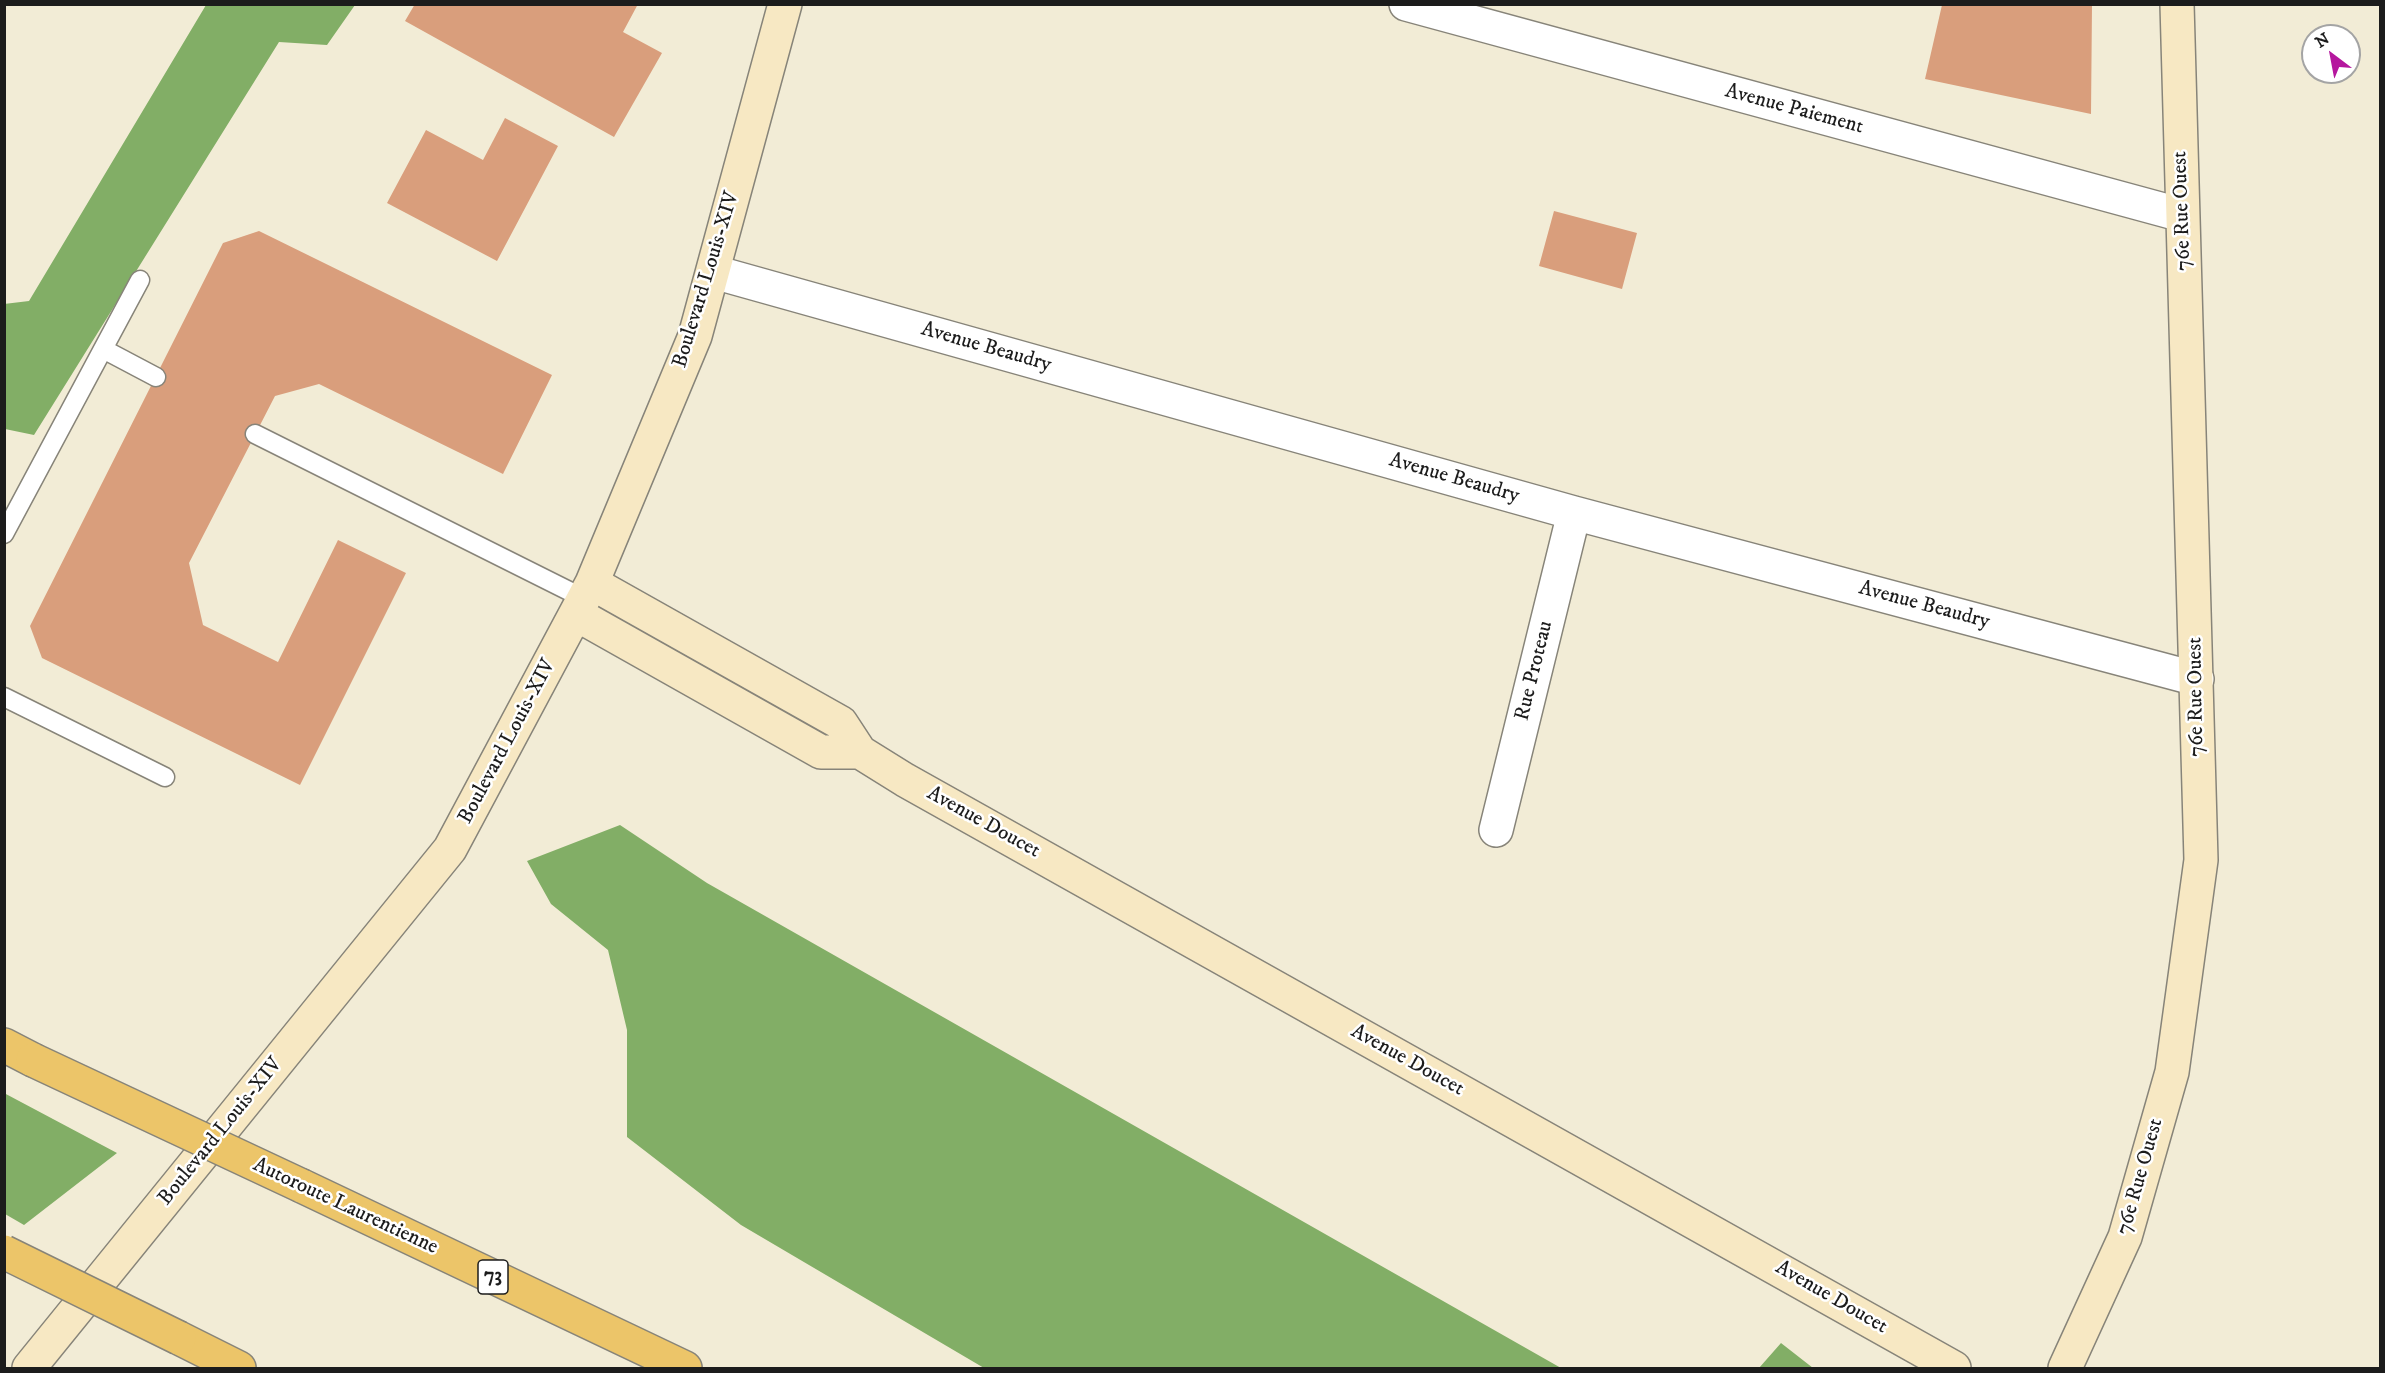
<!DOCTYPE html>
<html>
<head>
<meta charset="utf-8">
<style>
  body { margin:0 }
  #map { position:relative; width:2385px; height:1373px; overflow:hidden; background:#f2ecd6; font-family:"IM FELL DW Pica",serif }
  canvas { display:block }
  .frame { position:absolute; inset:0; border:6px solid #1c1c1c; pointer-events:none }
  .north { position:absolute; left:2301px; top:24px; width:60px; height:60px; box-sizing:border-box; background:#fff; border:2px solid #a4a4a4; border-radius:50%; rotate:328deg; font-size:16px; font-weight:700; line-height:24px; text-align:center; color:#1c1c1c }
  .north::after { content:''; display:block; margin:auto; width:21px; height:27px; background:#b5179e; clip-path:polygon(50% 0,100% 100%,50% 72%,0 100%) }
</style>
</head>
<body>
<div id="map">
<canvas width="2385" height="1373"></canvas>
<div class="frame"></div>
<div class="north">N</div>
</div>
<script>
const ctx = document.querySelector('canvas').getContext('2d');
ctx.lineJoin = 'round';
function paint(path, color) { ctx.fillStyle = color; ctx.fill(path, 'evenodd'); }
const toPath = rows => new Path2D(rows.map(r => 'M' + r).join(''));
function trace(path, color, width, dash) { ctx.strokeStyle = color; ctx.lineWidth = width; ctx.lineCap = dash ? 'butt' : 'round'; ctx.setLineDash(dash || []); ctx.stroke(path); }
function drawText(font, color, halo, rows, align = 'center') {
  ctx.font = font + ' "IM FELL DW Pica",serif'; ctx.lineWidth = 5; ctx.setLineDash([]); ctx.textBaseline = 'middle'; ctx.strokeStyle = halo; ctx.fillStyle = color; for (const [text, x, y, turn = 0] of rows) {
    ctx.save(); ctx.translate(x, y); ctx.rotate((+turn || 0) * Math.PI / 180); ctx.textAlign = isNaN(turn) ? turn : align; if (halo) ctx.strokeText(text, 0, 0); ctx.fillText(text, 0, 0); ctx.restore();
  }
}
const forest = toPath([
  [206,5,355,5,327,45,279,42,34,435,5,429,4,304,29,301],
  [620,825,707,883,1561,1368,984,1368,741,1225,627,1137,627,1030,608,950,551,904,527,861],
  [4,1093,117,1153,24,1225,5,1214],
  [1781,1343,1813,1368,1759,1368]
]);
const building = toPath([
  [415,4,638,4,623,32,662,53,614,137,405,21],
  [1942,5,2092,5,2091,114,1925,79],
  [505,118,558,146,497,261,387,203,426,130,483,160],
  [1554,211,1637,233,1622,289,1539,266],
  [259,231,552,375,503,474,319,384,275,396,189,563,203,625,278,662,338,540,406,573,300,785,42,658,30,626,223,243]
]);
const lane = toPath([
  [103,349,140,280],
  [255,434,583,598],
  [4,534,103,349,156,377],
  [4,697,165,777]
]);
const street = toPath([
  [1406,4,2182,215],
  [714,272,1574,513,2197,679],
  [1496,830,1574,513]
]);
const secondary = toPath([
  [592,583,841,723,860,752,905,780,1954,1368],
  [576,614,821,752,860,752],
  [29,1368,450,849,592,583,695,336,785,4],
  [2065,1368,2125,1237,2172,1072,2201,860,2177,4]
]);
const highway = toPath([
  [4,1045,33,1060],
  [302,1186,685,1368],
  [179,1338,239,1368]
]);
const highwayBridge = toPath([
  [33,1060,302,1186],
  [4,1252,179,1338]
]);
const shields = [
  [493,1277,30]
];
const shieldNames = [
  ["73",493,1277]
];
const streetNames = [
  ["Avenue Paiement",1794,110,15],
  ["76e Rue Ouest",2183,211,-92],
  ["Boulevard Louis-XIV",707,280,-73],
  ["Avenue Beaudry",986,348,16],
  ["Avenue Beaudry",1454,479,16],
  ["Avenue Beaudry",1924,606,15],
  ["Rue Proteau",1535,671,-76],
  ["76e Rue Ouest",2197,697,-91],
  ["Boulevard Louis-XIV",508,742,-62],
  ["Avenue Doucet",983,823,29],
  ["Avenue Doucet",1407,1061,29],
  ["Boulevard Louis-XIV",221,1132,-51],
  ["76e Rue Ouest",2141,1177,-74],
  ["Autoroute Laurentienne",345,1207,25],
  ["Avenue Doucet",1831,1298,30]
];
paint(forest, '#82ae66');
paint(building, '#d99e7c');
trace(lane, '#878479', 21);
trace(street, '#878479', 36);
trace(secondary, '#878479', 36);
trace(highway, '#878479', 36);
trace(lane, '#fff', 18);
trace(street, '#fff', 33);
trace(secondary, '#f7e8c3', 33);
trace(highway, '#ecc569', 33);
trace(highwayBridge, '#878479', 36, []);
trace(highwayBridge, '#ecc569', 33);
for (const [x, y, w] of shields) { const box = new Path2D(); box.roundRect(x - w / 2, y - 17, w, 34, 4.5); ctx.fillStyle = '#fff'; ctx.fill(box); trace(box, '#1c1c1c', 1.5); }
drawText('bold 20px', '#1c1c1c', null, shieldNames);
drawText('21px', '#1c1c1c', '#fff', streetNames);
</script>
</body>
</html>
